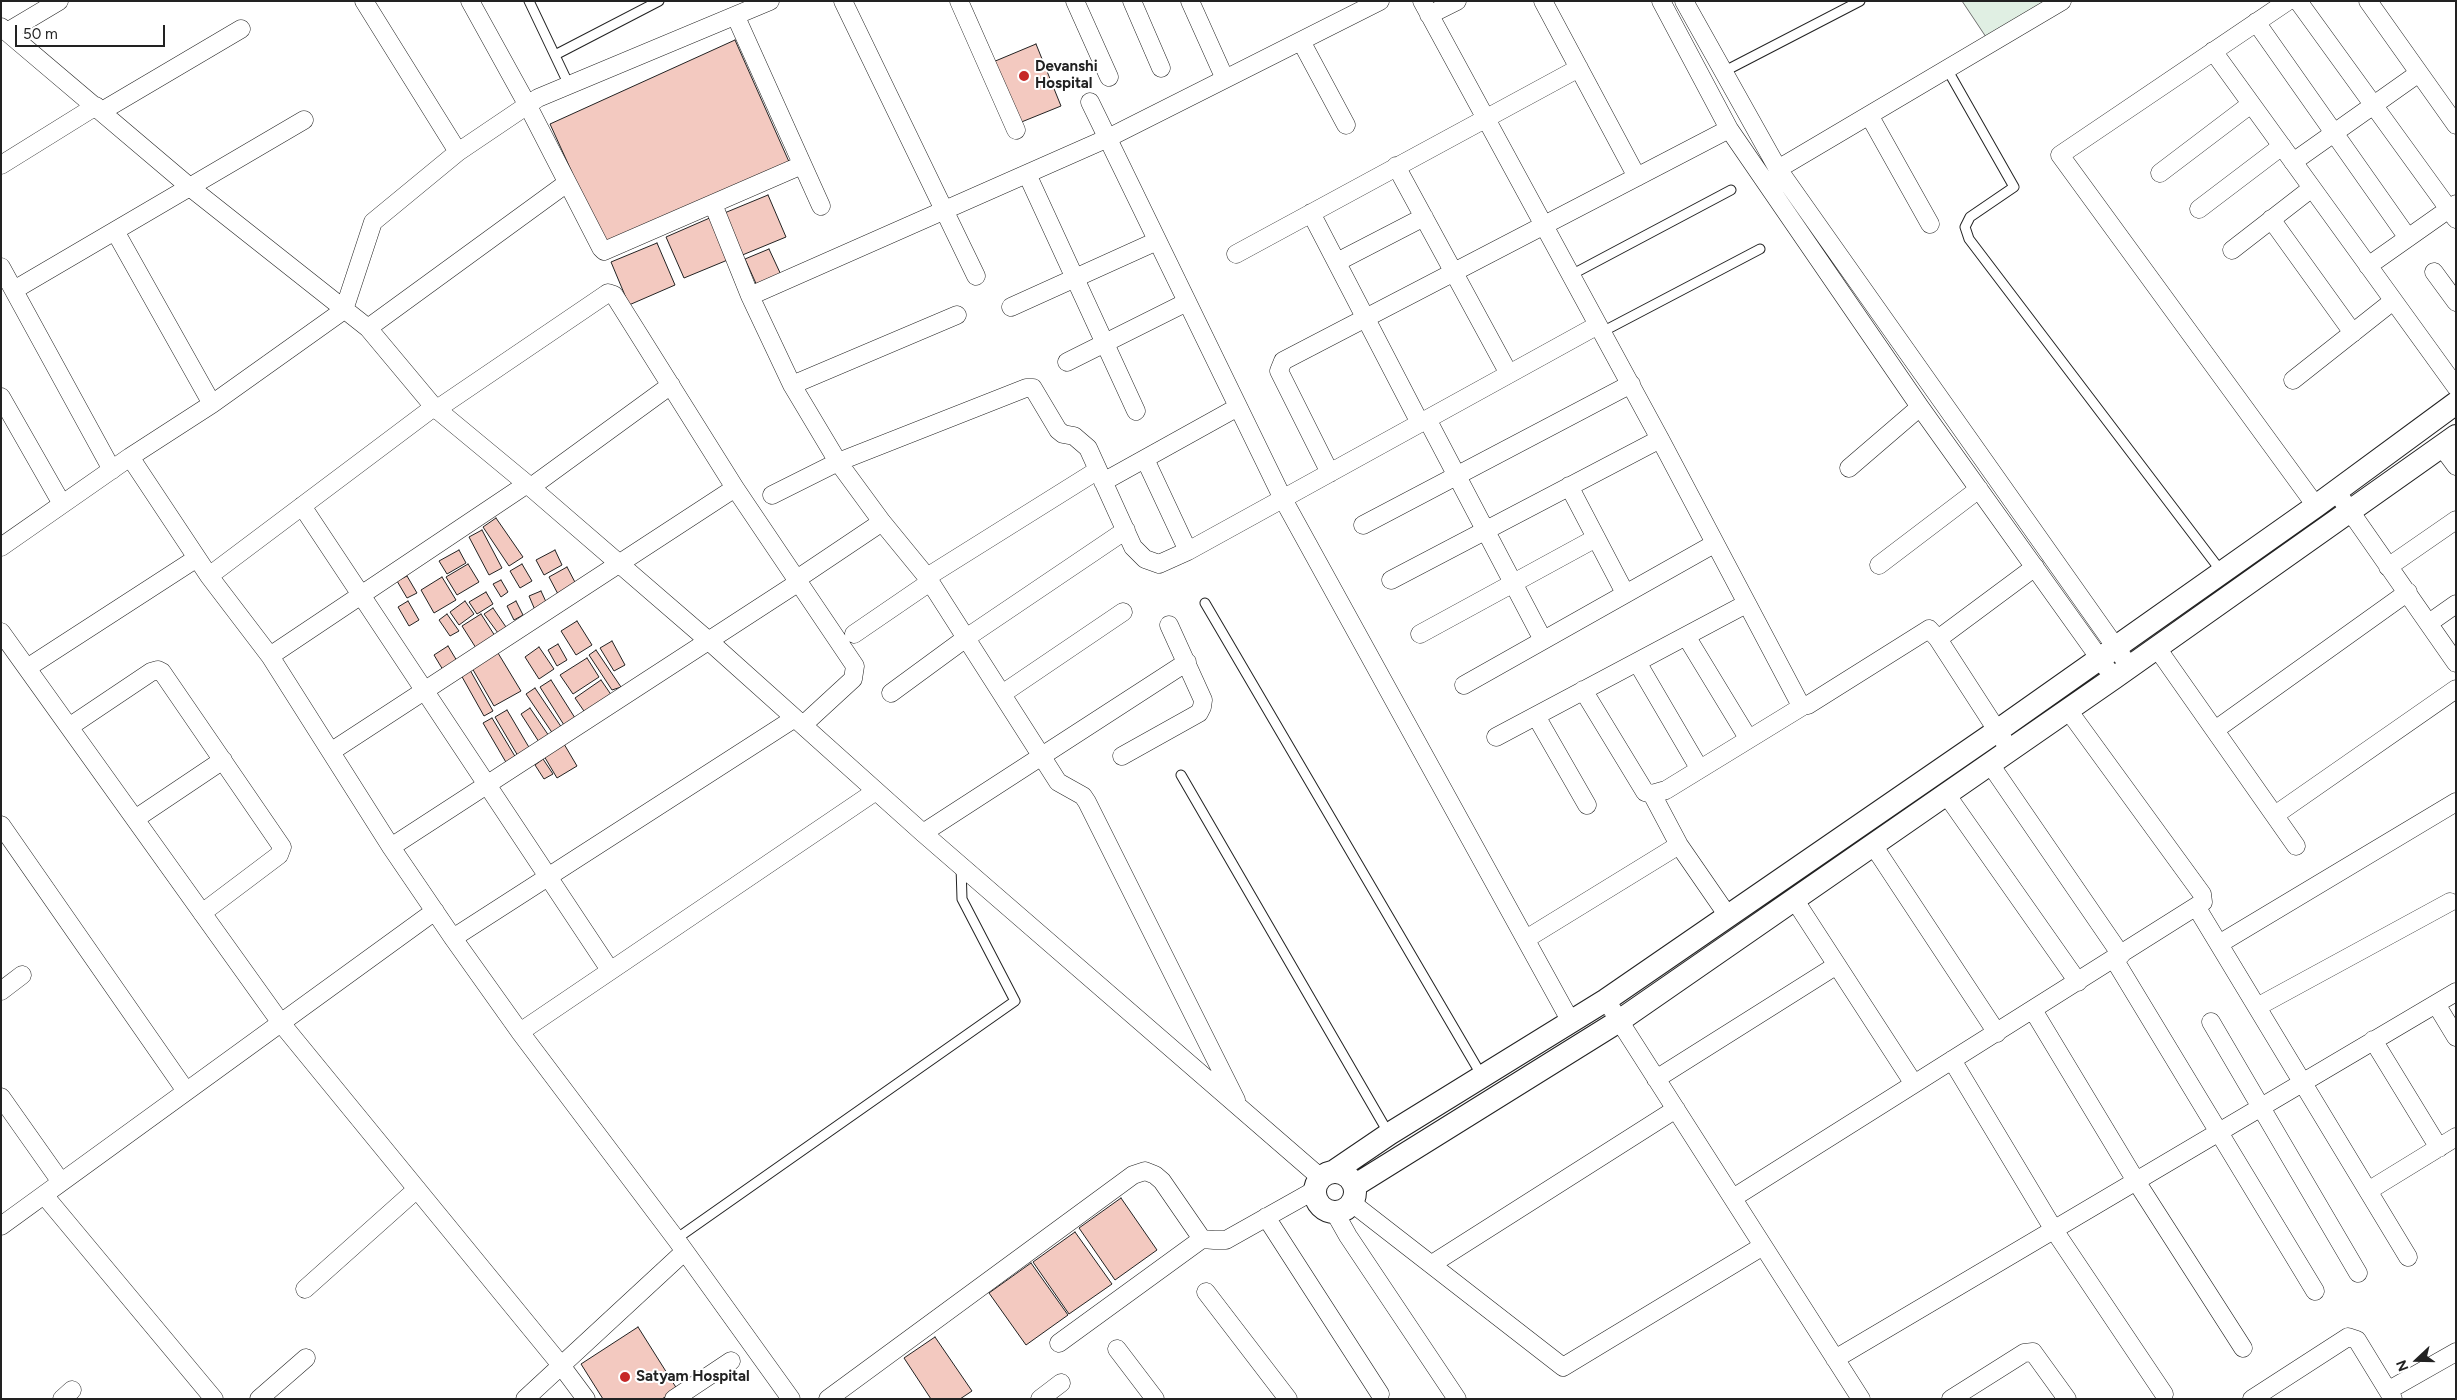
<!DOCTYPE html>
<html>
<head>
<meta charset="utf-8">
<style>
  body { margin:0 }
  #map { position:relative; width:2457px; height:1400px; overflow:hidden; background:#fff; font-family:Figtree,sans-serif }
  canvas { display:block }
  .frame { position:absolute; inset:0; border:2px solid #222; pointer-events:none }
  .north { position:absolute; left:2392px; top:1335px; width:50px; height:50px; -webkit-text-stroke:4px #fff; paint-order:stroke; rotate:249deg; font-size:14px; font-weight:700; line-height:20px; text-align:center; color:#222 }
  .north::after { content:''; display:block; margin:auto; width:18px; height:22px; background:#222; clip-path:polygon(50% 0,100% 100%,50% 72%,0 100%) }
  .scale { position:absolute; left:15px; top:25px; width:150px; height:22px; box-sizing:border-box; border:2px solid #222; border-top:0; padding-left:6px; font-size:15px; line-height:18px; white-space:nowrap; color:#222; -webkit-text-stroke:4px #fff; paint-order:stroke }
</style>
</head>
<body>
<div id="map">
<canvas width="2457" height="1400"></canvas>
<div class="frame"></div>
<div class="north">N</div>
<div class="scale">50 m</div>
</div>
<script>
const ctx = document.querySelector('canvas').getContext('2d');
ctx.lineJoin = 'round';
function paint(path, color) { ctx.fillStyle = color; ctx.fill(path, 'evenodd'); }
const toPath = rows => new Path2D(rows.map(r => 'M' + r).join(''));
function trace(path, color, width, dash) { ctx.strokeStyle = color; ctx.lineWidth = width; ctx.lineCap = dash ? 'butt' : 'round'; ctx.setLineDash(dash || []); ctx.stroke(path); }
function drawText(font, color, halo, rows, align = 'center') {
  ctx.font = font + ' Figtree,sans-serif'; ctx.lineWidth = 4; ctx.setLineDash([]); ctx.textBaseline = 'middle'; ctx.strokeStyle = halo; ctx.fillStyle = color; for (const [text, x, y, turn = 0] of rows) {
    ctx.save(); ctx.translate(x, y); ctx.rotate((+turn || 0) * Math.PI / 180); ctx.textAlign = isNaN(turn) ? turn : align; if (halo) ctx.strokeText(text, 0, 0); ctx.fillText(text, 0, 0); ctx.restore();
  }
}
const green = toPath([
  [1962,1,2052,1,1988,40,1962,1]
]);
const building = toPath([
  [735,40,790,164,606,247,550,124,735,40],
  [1036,44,1061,106,1019,123,993,62,1036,44],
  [768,195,786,237,740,256,722,214,768,195],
  [712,217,730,259,684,278,666,237,712,217],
  [657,243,675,285,629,305,611,262,657,243],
  [769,249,782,277,758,288,745,259,769,249],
  [496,518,523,557,509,566,483,527,496,518],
  [482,530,502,568,489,575,469,537,482,530],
  [459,550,466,563,447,574,439,561,459,550],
  [555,550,562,565,544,575,536,560,555,550],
  [468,564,479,582,457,595,446,577,468,564],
  [522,564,532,581,520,588,510,571,522,564],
  [567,567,577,586,559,596,549,577,567,567],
  [407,576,417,593,407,598,397,581,407,576],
  [442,577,456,600,434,613,421,590,442,577],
  [501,580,508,592,501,597,493,584,501,580],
  [541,591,547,604,535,610,529,596,541,591],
  [486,592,493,604,477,614,469,602,486,592],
  [408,601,419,620,409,626,398,607,408,601],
  [465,601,474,614,459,625,450,612,465,601],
  [516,601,523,615,514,620,507,606,516,601],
  [493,608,506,627,498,633,484,614,493,608],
  [447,614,459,631,450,636,439,620,447,614],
  [481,614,495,636,476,648,462,626,481,614],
  [577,621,592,645,576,655,561,631,577,621],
  [612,641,625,665,614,671,600,648,612,641],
  [558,644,567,660,557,666,548,650,558,644],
  [448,646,457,661,443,670,434,655,448,646],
  [539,647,554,669,539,679,525,657,539,647],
  [596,650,621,687,612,690,589,655,596,650],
  [498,653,521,691,494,706,472,668,498,653],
  [587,658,599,677,573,694,560,675,587,658],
  [470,670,493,711,484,716,461,675,470,670],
  [551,680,575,718,564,725,540,687,551,680],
  [601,680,612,696,586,714,575,698,601,680],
  [535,688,562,728,553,734,526,694,535,688],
  [530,708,549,736,539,742,521,714,530,708],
  [507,710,530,749,518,756,495,717,507,710],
  [492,718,516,758,507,764,483,723,492,718],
  [564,744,577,766,557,778,544,756,564,744],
  [543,759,553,774,544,779,535,765,543,759],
  [1121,1198,1157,1250,1115,1280,1079,1228,1121,1198],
  [1075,1232,1112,1284,1069,1314,1033,1262,1075,1232],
  [1031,1263,1068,1315,1026,1345,989,1293,1031,1263],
  [638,1327,677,1389,662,1399,603,1399,581,1364,638,1327],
  [935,1337,972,1391,960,1399,931,1399,904,1358,935,1337]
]);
const service = toPath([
  [529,1,569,85],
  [555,55,659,1],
  [1947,69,2014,187,1970,217,1965,227,1969,239,2221,571],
  [1723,72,1860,1],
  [1571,275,1731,190],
  [1602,332,1760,249],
  [1205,603,1482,1076],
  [1181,775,1389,1134],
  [676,1239,1015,1001,962,899,961,866]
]);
const minor = toPath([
  [364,1,458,152],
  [470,1,528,106,601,248,604,251,802,165],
  [843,1,976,276],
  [959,1,1016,130],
  [1075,1,1109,77],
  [1132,1,1161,68],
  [1190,1,1225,79],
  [1422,1,1660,439,1799,702,1803,706,1808,705,1929,629,1938,639,2004,741],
  [1543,1,1637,177],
  [1661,1,1729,129,1920,407,2113,677],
  [1684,1,1778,169,2129,666],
  [2288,1,2060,155,2316,506],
  [2298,1,2456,219],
  [2368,1,2456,125],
  [1429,15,1457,1],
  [736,17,821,206],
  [2256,22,2408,238],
  [1,27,191,188,368,328,434,407,527,484,710,642,923,833,1321,1178],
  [7,32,59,1],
  [1301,41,1346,125],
  [2213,51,2456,387],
  [1090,102,1283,499,1571,1022],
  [102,111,241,29],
  [1869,115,1930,224],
  [2293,162,2419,73],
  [1,165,96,106],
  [1396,166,1509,374],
  [1778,169,2062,1],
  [2160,173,2251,104],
  [1027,174,1136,411],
  [713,204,750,296],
  [2199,209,2282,146],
  [1311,213,1420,423],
  [2271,219,2353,333],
  [115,231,212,404],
  [2232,250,2312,188],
  [1236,254,1579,68],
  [1337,262,1424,217],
  [2368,266,2456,204],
  [1,267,112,470],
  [2434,272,2456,302],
  [14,290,304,120],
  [1011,307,1157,241],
  [368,328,567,183],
  [1067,362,1187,302],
  [2293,380,2393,301],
  [792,385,957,315],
  [1,397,62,504],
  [437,409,605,295,608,293,614,295,735,488,855,666,853,679,803,725],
  [1427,419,1543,640],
  [2442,447,2456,466],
  [130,457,209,576,270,656,391,847,453,938,520,1032,676,1239,791,1399],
  [1145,459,1188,551],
  [1849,468,1920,407],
  [1330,473,1279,371,1283,361,1729,129],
  [1103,482,1238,407],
  [1569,486,1625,593],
  [531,487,671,385],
  [2336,491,2456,663],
  [772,495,838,462,1026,388,1033,388,1058,430,1063,434,1074,436,1088,448,1133,547,1145,559,1159,564,1188,551,1598,325],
  [302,506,610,970],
  [1363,525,1631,384],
  [1,547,130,457,212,404,344,310,373,222,458,152,538,98,770,1],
  [1879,565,1979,489],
  [2388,567,2456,520],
  [209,576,434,407],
  [927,577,1098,470],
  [797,579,882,522],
  [1391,580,1660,439],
  [2429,623,2456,604],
  [1,632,281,1023,560,1364,586,1399],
  [854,634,930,582],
  [1420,634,1596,538],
  [1686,636,1748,738],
  [1938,639,2035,567],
  [2157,648,2296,846],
  [270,656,527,484],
  [1637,662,1699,768],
  [27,668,197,558],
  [1464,685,1714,544],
  [1583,690,1645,792,1652,794,1666,790,1803,706],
  [891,693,966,638,1126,530],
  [1002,694,1123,612],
  [1536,716,1587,805],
  [69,727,151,672,158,670,162,672,282,847,279,855,202,913],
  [2215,730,2408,592],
  [1496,737,1746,604],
  [332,751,735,488],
  [1122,756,1199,713,1202,707,1203,700,1169,625],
  [1990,764,2121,955],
  [1652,794,1679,845,1728,916],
  [1946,794,2078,982],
  [2275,815,2456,689],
  [135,819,223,760],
  [1,825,186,1091],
  [923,833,1187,662],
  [1873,845,1997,1033],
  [391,847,799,582],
  [1794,899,1914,1084],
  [2197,908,2408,1257],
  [453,938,795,718],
  [1526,939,1679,845],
  [2219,944,2456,802],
  [2114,959,2315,1291],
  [1,991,22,975],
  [1606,1000,1861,1399],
  [2436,1004,2456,1037],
  [2257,1007,2450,902],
  [2033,1010,2136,1181,2243,1348],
  [2211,1022,2358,1273],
  [520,1032,876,791],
  [2373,1040,2439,1148],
  [1952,1060,2054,1230,2164,1394],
  [1656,1079,1837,965],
  [1,1097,61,1182],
  [1236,1100,1087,802,1083,796,1058,782,927,577,882,522,838,462,792,385,750,296,1108,138,1380,1],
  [2368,1191,2456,1137],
  [44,1195,214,1399],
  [1733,1198,2203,902,2202,894,2068,710],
  [1352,1203,1563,1367,1763,1246],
  [1335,1213,1348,1236,1457,1399],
  [1266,1217,1380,1394],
  [1,1226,435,911],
  [1432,1264,1676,1109],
  [305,1289,417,1189],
  [1206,1292,1288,1399],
  [1059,1343,1202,1239],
  [1117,1349,1155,1399],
  [1835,1359,2456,992],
  [2389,1390,2456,1352],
  [62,1399,72,1390],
  [259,1399,306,1358],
  [525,1399,684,1252],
  [674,1399,731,1361],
  [828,1399,1133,1175,1145,1171,1155,1175,1162,1181,1202,1239,1214,1240,1226,1240,1315,1190],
  [1040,1399,1061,1383],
  [1951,1399,2024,1353,2033,1352,2067,1399],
  [2252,1399,2348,1337,2357,1340,2393,1399]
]);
const tertiary = toPath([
  '1315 1192a20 20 0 1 1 40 0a20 20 0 1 1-40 0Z',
  [1333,1172,1389,1134,1606,1000,1997,731,2316,506,2456,403],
  [1354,1186,1619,1021,2114,678,2456,436]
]);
const markers = [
  [1024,76,6,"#c62828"],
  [625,1377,6,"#c62828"]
];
const poiNames = [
  ["Devanshi",1035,67],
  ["Hospital",1035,84],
  ["Satyam Hospital",636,1377]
];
paint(green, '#e0efe3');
trace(green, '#6f6f6f', 1);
paint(building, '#f3c9c0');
trace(building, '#222', 1);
trace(service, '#222', 11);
trace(minor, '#222', 19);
trace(tertiary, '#222', 24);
trace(service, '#fff', 9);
trace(minor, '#fff', 18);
trace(tertiary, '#fff', 22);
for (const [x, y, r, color] of markers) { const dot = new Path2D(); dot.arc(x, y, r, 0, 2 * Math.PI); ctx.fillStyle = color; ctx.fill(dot); trace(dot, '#fff', 2); }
drawText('bold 15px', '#222', '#fff', poiNames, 'left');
</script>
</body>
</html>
